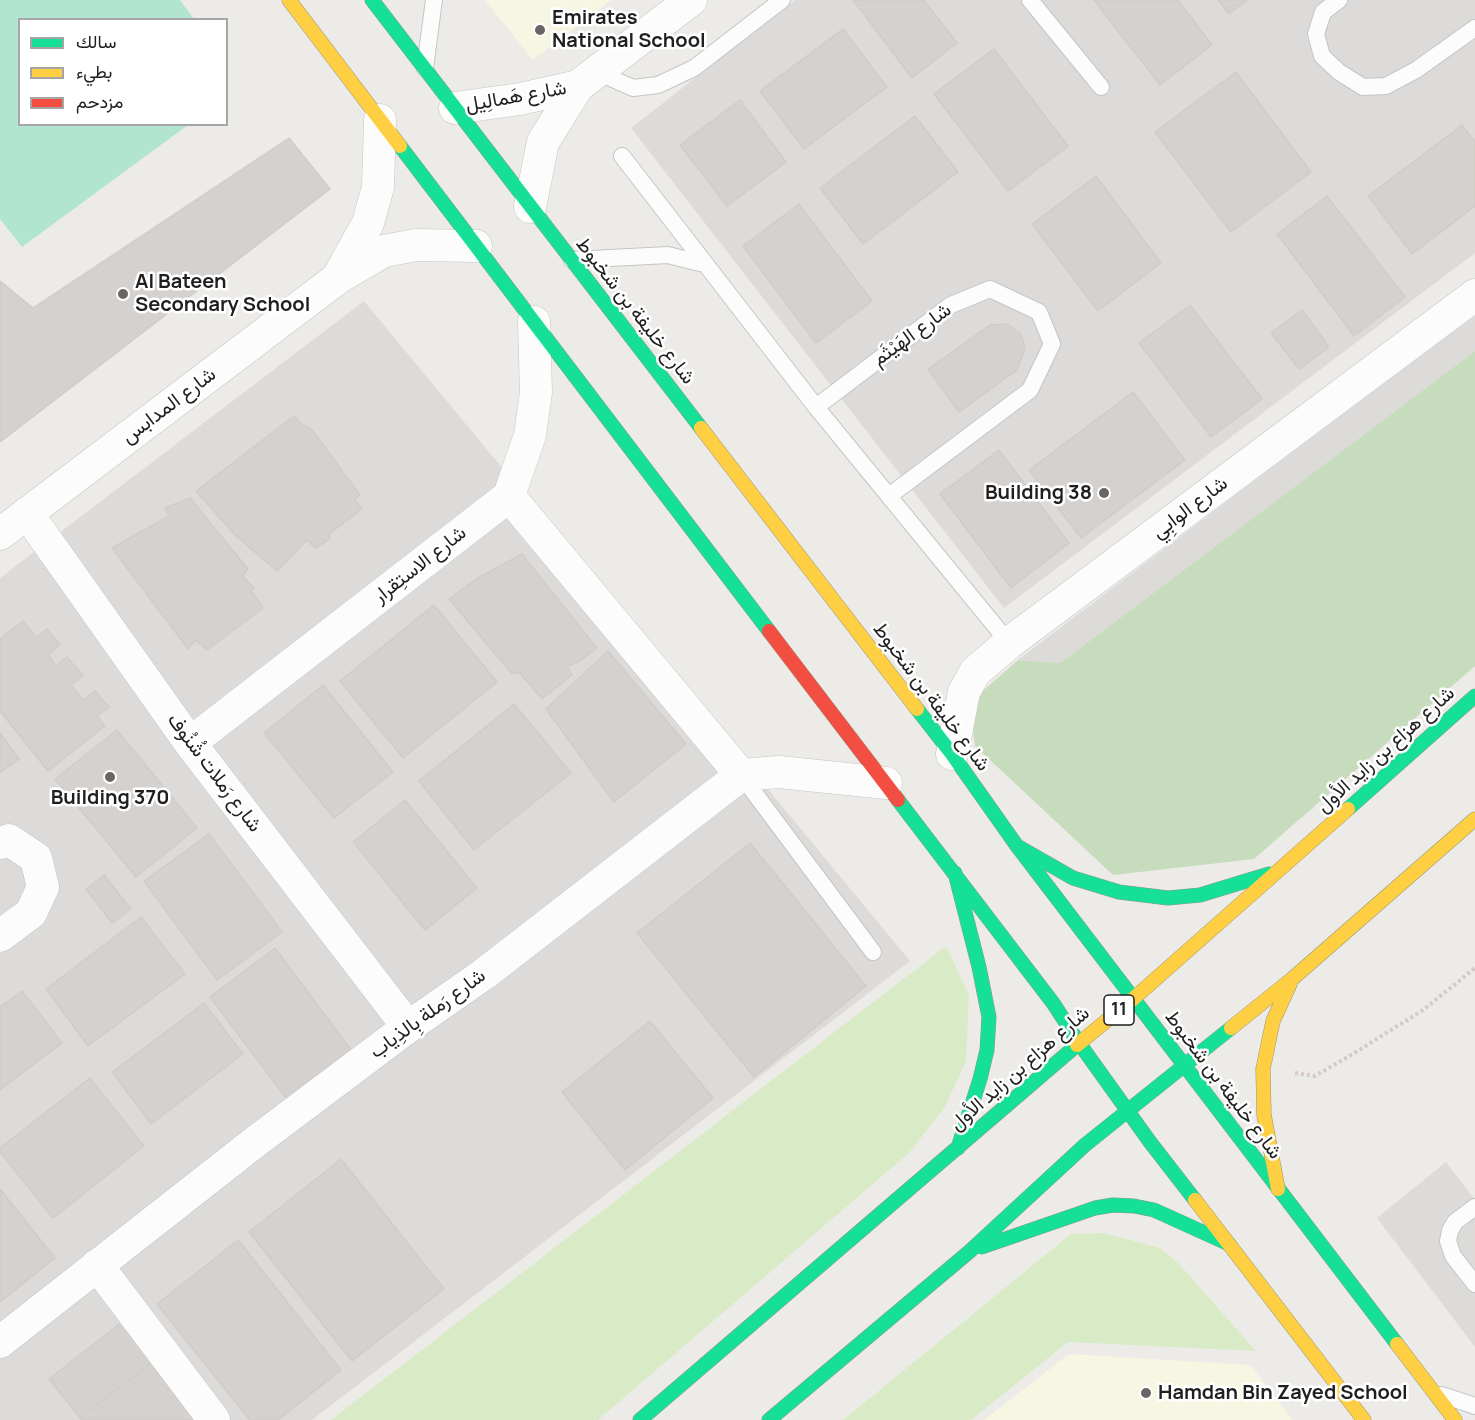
<!DOCTYPE html>
<html>
<head>
<meta charset="utf-8">
<style>
  body { margin:0 }
  #map { position:relative; width:1475px; height:1420px; overflow:hidden; background:#edebe8; font-family:Manrope,Vazirmatn,sans-serif }
  canvas { display:block }
  .legend { position:absolute; left:18px; top:18px; width:210px; height:108px; box-sizing:border-box; background:#fff; border:2px solid #a5a5a5; margin:0; padding:8px 10px; list-style:none; font-size:18px; color:#1f1f1f }
  .legend li { display:flex; align-items:center; gap:12px; height:30px }
  .legend b { width:30px; border:2px solid #a5a5a5 }
</style>
</head>
<body>
<div id="map">
<canvas width="1475" height="1420"></canvas>
<ul class="legend">
<li><b style="height:8px;background:#16e098"></b>سالك</li>
<li><b style="height:8px;background:#ffcf43"></b>بطيء</li>
<li><b style="height:8px;background:#f24e42"></b>مزدحم</li>
</ul>
</div>
<script>
const ctx = document.querySelector('canvas').getContext('2d');
ctx.lineJoin = 'round';
function paint(path, color) { ctx.fillStyle = color; ctx.fill(path, 'evenodd'); }
const toPath = rows => new Path2D(rows.map(r => 'M' + r).join(''));
function trace(path, color, width, dash) { ctx.strokeStyle = color; ctx.lineWidth = width; ctx.lineCap = dash ? 'butt' : 'round'; ctx.setLineDash(dash || []); ctx.stroke(path); }
function drawText(font, color, halo, rows, align = 'center') {
  ctx.font = font + ' Manrope,Vazirmatn,sans-serif'; ctx.lineWidth = 5; ctx.setLineDash([]); ctx.textBaseline = 'middle'; ctx.strokeStyle = halo; ctx.fillStyle = color; for (const [text, x, y, turn = 0] of rows) {
    ctx.save(); ctx.translate(x, y); ctx.rotate((+turn || 0) * Math.PI / 180); ctx.textAlign = isNaN(turn) ? turn : align; if (halo) ctx.strokeText(text, 0, 0); ctx.fillText(text, 0, 0); ctx.restore();
  }
}
const residential = toPath([
  [795,0,1475,0,1475,253,1004,608,631,128],
  [364,301,910,961,312,1420,0,1420,0,578],
  [1475,313,1475,351,1060,663,1018,660],
  [1446,1162,1475,1200,1475,1347,1377,1218]
]);
const education = toPath([
  [485,0,611,0,533,60],
  [1069,1354,1250,1365,1293,1420,984,1420]
]);
const grass = toPath([
  [946,946,969,995,966,1061,945,1107,909,1153,598,1420,331,1420],
  [1104,1233,1160,1248,1180,1265,1256,1351,1068,1342,971,1420,843,1420,1071,1234]
]);
const forest = toPath([
  [1475,351,1475,666,1254,859,1113,875,975,746,972,719,975,698,1018,660,1060,663]
]);
const pitch = toPath([
  [0,0,180,0,194,19,20,20,20,124,188,125,22,247,0,219]
]);
const building = toPath([
  [853,0,924,0,957,43,912,78,853,0],
  [1094,0,1178,0,1212,45,1160,85,1094,0],
  [1218,0,1247,0,1229,14,1218,0],
  [843,29,887,87,804,149,760,91,843,29],
  [994,49,1068,146,1008,191,934,94,994,49],
  [1236,72,1311,172,1231,232,1155,132,1236,72],
  [740,100,786,162,727,206,680,145,740,100],
  [915,116,958,172,863,244,820,188,915,116],
  [1462,125,1475,142,1475,206,1412,254,1368,196,1462,125],
  [289,138,330,189,0,442,0,281,33,308,289,138],
  [1096,176,1161,263,1098,311,1032,224,1096,176],
  [1327,196,1405,297,1354,336,1277,234,1327,196],
  [799,204,872,301,816,343,743,246,799,204],
  [1190,305,1262,399,1211,437,1139,343,1190,305],
  [1302,310,1329,347,1299,369,1271,333,1302,310],
  [1007,324,1021,334,1025,349,1017,370,959,412,928,369,990,325,1007,324],
  [1133,392,1185,460,1081,538,1029,470,1133,392],
  [294,416,303,425,312,430,360,495,355,500,362,509,329,534,330,539,315,548,307,540,277,571,235,535,196,491,294,416],
  [999,450,1069,543,1011,588,940,494,999,450],
  [190,498,248,569,242,576,254,588,251,590,263,608,207,650,196,640,188,649,112,548,169,516,165,508,190,498],
  [522,554,597,648,579,662,567,666,572,675,542,699,519,672,512,674,449,599,476,579,522,554],
  [434,605,497,682,403,758,340,681,434,605],
  [23,621,36,637,47,629,60,645,48,655,56,666,67,657,83,676,71,685,83,700,95,691,109,707,97,716,105,726,48,771,0,711,0,639,23,621],
  [608,651,686,744,614,802,546,709,608,651],
  [323,685,393,772,334,818,264,733,323,685],
  [514,704,571,773,474,850,419,781,514,704],
  [117,730,197,828,136,877,55,779,117,730],
  [0,733,19,759,0,773,0,733],
  [405,800,477,888,425,930,353,842,405,800],
  [209,834,282,932,217,980,144,881,209,834],
  [750,843,866,986,754,1077,637,933,750,843],
  [104,875,131,909,112,923,86,889,104,875],
  [141,917,185,974,88,1046,46,989,141,917],
  [275,948,352,1051,287,1099,210,997,275,948],
  [22,991,62,1043,0,1090,0,1007,22,991],
  [204,1003,243,1054,151,1124,112,1072,204,1003],
  [650,1021,713,1098,625,1170,562,1092,650,1021],
  [90,1078,144,1146,53,1218,0,1152,0,1148,90,1078],
  [341,1159,444,1289,352,1361,249,1232,341,1159],
  [0,1189,55,1258,0,1302,0,1189],
  [238,1240,341,1370,278,1420,250,1420,157,1304,238,1240],
  [123,1321,154,1361,80,1418,49,1379,123,1321],
  [154,1361,200,1420,82,1420,80,1418,154,1361]
]);
const path = toPath([
  [1295,1073,1315,1076,1356,1052,1423,1010,1475,968]
]);
const lane = toPath([
  [1030,0,1101,87],
  [1339,0,1323,12,1316,34,1322,56,1339,72,1363,87,1386,86,1416,70,1475,28],
  [425,68,434,0],
  [597,72,633,88,658,85,694,68,782,0],
  [622,156,816,407,1009,643],
  [572,260,668,255,704,264],
  [816,407,951,305,990,289,1039,312,1052,344,1030,390,889,496],
  [741,775,873,952],
  [1475,1207,1455,1222,1450,1231,1448,1241,1453,1256,1475,1284],
  [1442,1395,1475,1406]
]);
const street = toPath([
  [455,108,520,99,578,86],
  [530,207,543,142,578,86,691,0],
  [338,277,368,223,378,187,380,120],
  [509,496,741,775],
  [27,513,190,743,408,1027],
  [0,534,338,278,384,251,416,245,476,246],
  [190,743,509,496,530,435,536,392,534,322],
  [952,754,964,692,975,672,1009,643,1475,295],
  [0,843,9,840,36,858,43,887,31,913,0,936],
  [97,1265,214,1420],
  [0,1342,255,1142,408,1027,484,974,741,775,779,772,886,783]
]);
const fast = toPath([
  [372,0,701,428],
  [400,146,769,631],
  [917,709,952,754,1017,846,1397,1344],
  [898,800,1053,1003,1079,1043,1150,1142,1195,1200],
  [1348,809,1475,696],
  [1017,846,1073,878,1119,892,1168,898,1200,895,1269,874],
  [955,873,979,967,989,1017,987,1050,980,1079,958,1148],
  [982,1247,1095,1208,1113,1205,1134,1206,1154,1210,1229,1244],
  [640,1420,1077,1045],
  [769,1420,969,1252,1085,1145,1231,1028]
]);
const slow = toPath([
  [289,0,400,146],
  [701,428,917,709],
  [1231,1028,1292,979,1475,819],
  [1077,1045,1133,999,1348,809],
  [1278,1189,1264,1115,1263,1069,1273,1021,1290,984],
  [1195,1200,1364,1420],
  [1397,1344,1455,1420]
]);
const jam = toPath([
  [769,631,898,800]
]);
const markers = [
  [540,30,6,"#676665"],
  [123,294,6,"#676665"],
  [1104,493,6,"#676665"],
  [110,777,6,"#676665"],
  [1146,1393,6,"#676665"]
];
const shields = [
  [1119,1010,30]
];
const shieldNames = [
  ["11",1119,1010]
];
const poiNames = [
  ["Emirates",552,18],
  ["National School",552,41],
  ["Al Bateen",135,282],
  ["Secondary School",135,305],
  ["Building 38",1092,493,"right"],
  ["Building 370",110,798,"center"],
  ["Hamdan Bin Zayed School",1158,1393]
];
const streetNames = [
  ["شارع هَمالِيل",516,97,-10],
  ["شارع خليفة بن شخبوط",635,311,52],
  ["شارع الهَيْثَم",912,335,-36],
  ["شارع المدابس",169,406,-37],
  ["شارع الوابِي",1190,508,-37],
  ["شارع الاستِقرار",420,565,-38],
  ["شارع خليفة بن شخبوط",931,697,53],
  ["شارع هزاع بن زايد الأول",1386,750,-42],
  ["شارع رَملات شُنُوف",214,773,53],
  ["شارع رَملة بِالذِياب",428,1014,-36],
  ["شارع هزاع بن زايد الأول",1020,1069,-41],
  ["شارع خليفة بن شخبوط",1223,1085,53]
];
paint(residential, '#dcdbd9');
paint(education, '#f6f6e2');
paint(grass, '#d9ebc6');
paint(forest, '#c7dcbd');
paint(pitch, '#b2e5d0');
paint(building, '#d4d1cf');
trace(building, '#d0cdc9', 1.5);
trace(lane, '#c6c5c4', 18);
trace(street, '#c6c5c4', 33);
trace(fast, '#95977f', 15);
trace(slow, '#95977f', 15);
trace(jam, '#95977f', 15);
trace(path, '#d7c9c6', 4, [3, 3]);
trace(lane, '#fcfcfc', 16);
trace(street, '#fcfcfc', 32);
trace(fast, '#16e098', 14);
trace(slow, '#ffcf43', 14);
trace(jam, '#f24e42', 14);
for (const [x, y, r, color] of markers) { const dot = new Path2D(); dot.arc(x, y, r, 0, 2 * Math.PI); ctx.fillStyle = color; ctx.fill(dot); trace(dot, '#fff', 2); }
for (const [x, y, w] of shields) { const box = new Path2D(); box.roundRect(x - w / 2, y - 15, w, 30, 4.5); ctx.fillStyle = '#fff'; ctx.fill(box); trace(box, '#1f1f1f', 1.5); }
drawText('bold 18px', '#1f1f1f', null, shieldNames);
drawText('bold 20px', '#1f1f1f', '#fff', poiNames, 'left');
drawText('20px', '#1f1f1f', '#fff', streetNames);
</script>
</body>
</html>
